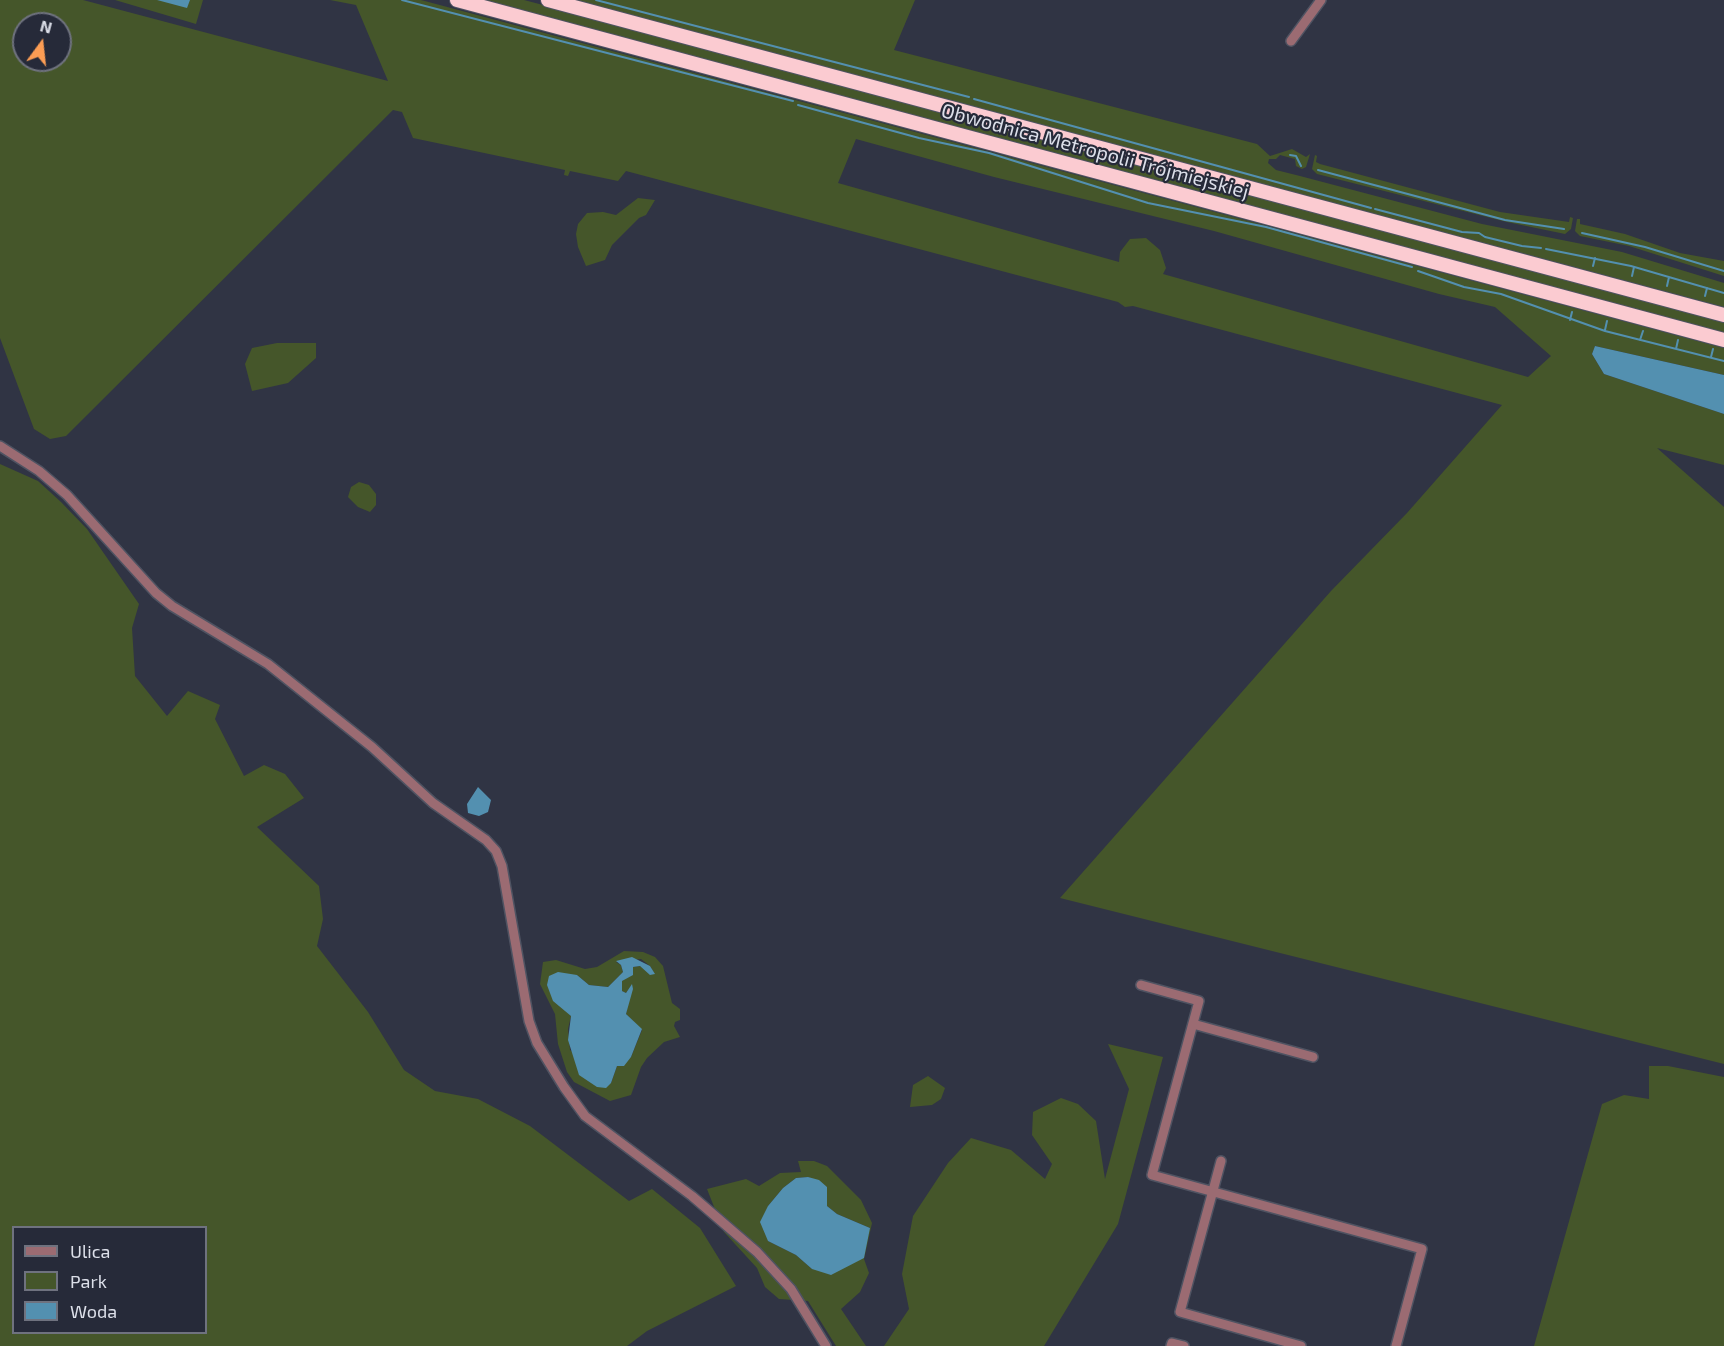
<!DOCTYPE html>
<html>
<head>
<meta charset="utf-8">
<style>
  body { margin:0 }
  #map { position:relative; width:1724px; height:1346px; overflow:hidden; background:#303444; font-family:"Exo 2",sans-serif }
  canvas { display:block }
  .legend { position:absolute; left:12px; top:1226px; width:195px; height:108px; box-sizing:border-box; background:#262a39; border:2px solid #6f727f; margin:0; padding:8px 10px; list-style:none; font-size:18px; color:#dcdfe9 }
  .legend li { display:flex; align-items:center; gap:12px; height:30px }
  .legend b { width:30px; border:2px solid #6f727f }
  .north { position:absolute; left:12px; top:12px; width:60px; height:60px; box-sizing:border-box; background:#262a39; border:2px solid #6f727f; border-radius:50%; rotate:15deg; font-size:16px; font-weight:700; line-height:24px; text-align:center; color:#dcdfe9 }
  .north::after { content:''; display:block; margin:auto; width:21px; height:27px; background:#fc9d54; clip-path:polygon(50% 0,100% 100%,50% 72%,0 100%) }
</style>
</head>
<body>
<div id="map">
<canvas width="1724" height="1346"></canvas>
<ul class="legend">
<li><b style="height:8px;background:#9b6b72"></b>Ulica</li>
<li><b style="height:16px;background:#45562a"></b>Park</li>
<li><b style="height:16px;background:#5390b0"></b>Woda</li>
</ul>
<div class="north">N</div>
</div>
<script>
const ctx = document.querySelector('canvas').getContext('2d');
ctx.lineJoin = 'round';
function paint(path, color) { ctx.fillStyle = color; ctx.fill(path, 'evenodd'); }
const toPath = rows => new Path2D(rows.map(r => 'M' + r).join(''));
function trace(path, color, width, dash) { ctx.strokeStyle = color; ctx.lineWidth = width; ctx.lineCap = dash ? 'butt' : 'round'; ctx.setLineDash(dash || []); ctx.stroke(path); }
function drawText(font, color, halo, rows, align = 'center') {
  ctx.font = font + ' "Exo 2",sans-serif'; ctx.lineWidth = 4.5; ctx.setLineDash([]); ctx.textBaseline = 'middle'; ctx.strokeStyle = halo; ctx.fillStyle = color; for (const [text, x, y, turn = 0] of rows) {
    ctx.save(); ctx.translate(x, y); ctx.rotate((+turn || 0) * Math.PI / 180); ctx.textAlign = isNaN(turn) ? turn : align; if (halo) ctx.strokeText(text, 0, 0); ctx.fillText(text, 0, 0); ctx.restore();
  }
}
const green = toPath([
  [0,0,83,0,388,81,356,5,330,0,421,0,1724,348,1724,375,1595,346,1592,354,1604,374,1724,414,1724,465,1657,448,1724,507,1724,1064,1060,898,1331,591,1407,513,1502,405,1133,306,1125,307,1118,302,626,171,618,181,570,171,568,176,564,175,565,170,413,138,402,112,393,110,66,436,50,439,34,429,0,338],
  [24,24,60,24,60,60,24,60],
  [856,139,994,177,1214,231,1439,294,1495,307,1551,356,1528,377,1163,274,1166,268,1160,250,1146,238,1130,239,1120,252,1119,262,838,183],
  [115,0,203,0,196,24],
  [470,0,524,0,900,99,1724,320,1724,335],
  [573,0,915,0,894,50,1257,144,1270,156,1292,149,1306,157,1310,154,1306,167,1302,169,1296,166,1295,159,1280,155,1276,159,1269,159,1268,163,1276,170,1300,176,1482,224,1622,252,1724,283,1724,307],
  [1315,155,1317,156,1316,162,1320,164,1500,212,1569,222,1570,217,1573,218,1571,229,1565,234,1507,222,1317,174,1312,169],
  [638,198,655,200,646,215,639,218,612,245,605,260,586,266,578,247,576,234,578,224,587,213,603,212,616,215],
  [1577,219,1580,219,1580,224,1625,234,1680,253,1724,261,1724,276,1629,246,1580,236,1575,231],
  [277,343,316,343,316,358,288,383,252,391,245,364,252,348],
  [0,464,38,481,61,502,87,529,139,604,132,628,135,676,167,716,188,691,220,705,215,719,244,776,264,765,285,774,304,798,257,827,319,886,323,919,317,946,368,1012,404,1070,435,1091,478,1099,530,1126,629,1201,652,1189,700,1228,736,1286,647,1331,627,1346,0,1346],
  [14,1228,206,1228,206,1332,14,1332],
  [359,482,369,485,376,494,376,505,370,512,358,507,348,497,351,487],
  [624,951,643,952,655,957,663,966,672,1003,680,1009,680,1020,675,1022,674,1026,680,1037,664,1042,647,1058,641,1067,631,1095,610,1101,574,1082,567,1072,558,1044,555,1014,540,984,543,962,556,960,585,969,597,967],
  [641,959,650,966,654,973,640,966,633,967,622,981,622,991,626,993,632,985,626,1014,642,1030,631,1057,617,1066,611,1083,570,1050,568,1029,571,1016,547,985,577,975,589,985,608,987,623,972,621,965,616,962],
  [1108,1044,1163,1057,1118,1224,1044,1346,884,1346,909,1309,902,1274,913,1216,948,1163,971,1138,1011,1150,1045,1179,1052,1164,1032,1135,1033,1112,1061,1098,1078,1104,1096,1121,1105,1179,1129,1089],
  [1649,1066,1668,1066,1724,1077,1724,1346,1534,1346,1602,1104,1624,1095,1649,1099],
  [928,1076,945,1088,941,1099,932,1105,910,1107,913,1085],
  [798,1161,814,1161,827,1166,861,1200,872,1223,864,1259,869,1273,860,1292,841,1309,866,1346,836,1346,808,1301,779,1299,765,1287,757,1268,724,1232,707,1189,746,1179,759,1186,780,1173,801,1172],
  [808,1177,827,1187,827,1206,837,1214,870,1228,812,1269,796,1255,768,1241,768,1206,783,1188,796,1178]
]);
const water = toPath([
  [157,0,190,0,187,8],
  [1595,346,1724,375,1724,414,1604,374,1592,354],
  [478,787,491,800,488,812,479,816,468,813,467,804],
  [632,957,650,966,655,974,650,975,640,966,633,967,633,975,622,981,622,991,626,993,632,984,633,989,626,1014,642,1029,631,1057,624,1066,617,1066,611,1083,606,1088,597,1087,579,1075,568,1040,571,1016,553,1001,547,985,549,976,558,972,577,975,589,985,608,987,623,972,621,965,616,961],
  [808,1177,819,1180,827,1187,827,1206,837,1214,870,1228,864,1258,831,1275,812,1269,796,1255,768,1241,760,1222,768,1206,783,1188,796,1178]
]);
const stream = toPath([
  [402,0,793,101],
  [596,0,969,97],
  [974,99,1371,208],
  [798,105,919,138,989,153,1148,203,1266,227,1412,267],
  [1290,155,1296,156,1301,166],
  [1318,170,1505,220,1564,229],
  [1375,209,1462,232,1479,233,1485,237,1522,246,1541,248],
  [1582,233,1645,247,1724,271],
  [1546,249,1631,266,1724,293],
  [1593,266,1595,258],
  [1418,271,1464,287,1501,294,1605,331,1724,361],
  [1632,276,1634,267],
  [1667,286,1669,277],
  [1705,296,1707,288],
  [1570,320,1572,312],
  [1605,330,1607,321],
  [1640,340,1643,331],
  [1676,349,1678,340],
  [1711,357,1713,349]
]);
const minor = toPath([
  [1291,41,1321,0],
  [0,446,39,471,67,495,156,593,172,606,268,664,372,747,433,803,486,840,496,851,502,866,529,1021,537,1043,564,1087,585,1116,692,1196,757,1252,791,1289,826,1346],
  [1141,985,1199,1001,1152,1175,1422,1249,1396,1346],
  [1193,1024,1313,1057],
  [1221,1161,1180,1312,1301,1346],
  [1171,1346,1172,1343,1184,1346]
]);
const highway = toPath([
  [457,0,1724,340],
  [548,0,1724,315]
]);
const streetNames = [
  ["Obwodnica Metropolii Trójmiejskiej",1095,151,15]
];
paint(green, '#45562a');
paint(water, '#5390b0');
trace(stream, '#5390b0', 2);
trace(minor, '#4f5362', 12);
trace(highway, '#4f5362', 16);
trace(minor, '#9b6b72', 9);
trace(highway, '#fbcbd1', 14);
drawText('20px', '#dcdfe9', '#262a39', streetNames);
</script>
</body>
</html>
